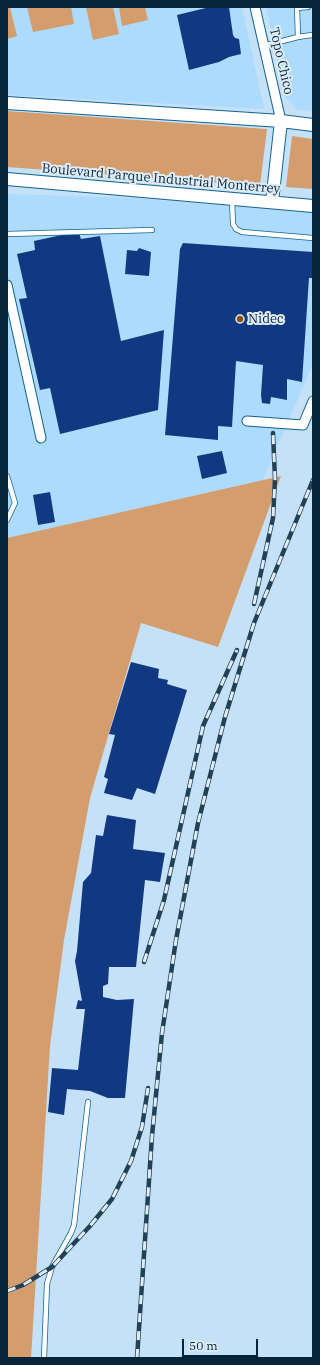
<!DOCTYPE html>
<html>
<head>
<meta charset="utf-8">
<style>
  body { margin:0 }
  #map { position:relative; width:320px; height:1365px; overflow:hidden; background:#c5e1f7; font-family:"IBM Plex Serif",serif }
  canvas { display:block }
  .frame { position:absolute; inset:0; border:8px solid #052539; pointer-events:none }
  .scale { position:absolute; left:182px; top:1339px; width:76px; height:18px; box-sizing:border-box; border:2px solid #052539; border-top:0; padding-left:5px; font-size:12px; line-height:14px; white-space:nowrap; color:#052539; -webkit-text-stroke:3px #deecf7; paint-order:stroke }
</style>
</head>
<body>
<div id="map">
<canvas width="320" height="1365"></canvas>
<div class="frame"></div>
<div class="scale">50 m</div>
</div>
<script>
const ctx = document.querySelector('canvas').getContext('2d');
ctx.lineJoin = 'round';
function paint(path, color) { ctx.fillStyle = color; ctx.fill(path, 'evenodd'); }
const toPath = rows => new Path2D(rows.map(r => 'M' + r).join(''));
function trace(path, color, width, dash) { ctx.strokeStyle = color; ctx.lineWidth = width; ctx.lineCap = dash ? 'butt' : 'round'; ctx.setLineDash(dash || []); ctx.stroke(path); }
function drawText(font, color, halo, rows, align = 'center') {
  ctx.font = font + ' "IBM Plex Serif",serif'; ctx.lineWidth = 4; ctx.setLineDash([]); ctx.textBaseline = 'middle'; ctx.strokeStyle = halo; ctx.fillStyle = color; for (const [text, x, y, turn = 0] of rows) {
    ctx.save(); ctx.translate(x, y); ctx.rotate((+turn || 0) * Math.PI / 180); ctx.textAlign = isNaN(turn) ? turn : align; if (halo) ctx.strokeText(text, 0, 0); ctx.fillText(text, 0, 0); ctx.restore();
  }
}
const built = toPath([
  [7,7,242,7,264,109,7,95],
  [266,7,313,7,313,111,298,110,286,98],
  [7,194,135,198,313,213,313,364,263,480,7,538]
]);
const green = toPath([
  [7,7,10,7,17,36,7,39],
  [27,7,71,7,74,24,33,32],
  [86,7,113,7,119,34,93,40],
  [119,7,145,7,148,20,122,26],
  [7,111,267,129,260,186,7,167],
  [292,136,313,139,313,189,286,187],
  [281,476,218,647,141,623,90,798,64,940,50,1046,31,1358,7,1358,7,538]
]);
const building = toPath([
  [210,7,229,7,233,35,235,38,239,39,241,54,229,57,219,62,189,70,177,15],
  [71,233,79,233,81,239,100,236,121,341,164,330,158,410,60,434,50,388,40,390,19,299,27,298,17,254,35,250,34,241],
  [183,243,313,252,313,278,309,278,302,382,287,379,287,400,271,397,270,404,262,403,261,395,263,365,236,361,232,427,218,426,218,440,165,435,180,249],
  [139,248,151,252,149,276,125,274,127,250,137,251],
  [222,451,227,473,202,479,197,456],
  [50,492,55,522,38,525,33,495],
  [131,662,159,669,158,678,168,680,167,684,187,690,155,794,137,788,132,800,104,793,108,779,104,777,115,735,109,734],
  [107,815,136,820,133,849,165,853,160,882,145,880,136,967,109,967,108,984,103,986,103,997,117,1000,134,999,125,1098,108,1098,90,1091,67,1089,64,1115,48,1112,52,1068,78,1070,85,1009,76,1009,78,1000,82,1001,75,961,77,951,83,882,91,873,96,835,103,836]
]);
const service = toPath([
  [297,7,298,37],
  [297,8,308,7],
  [263,46,298,37,312,35],
  [232,200,233,224,236,229,242,232,313,238],
  [7,234,152,230],
  [7,476,15,503,7,520],
  [44,1358,47,1284,52,1267,71,1233,74,1225,88,1102]
]);
const minor = toPath([
  [255,7,281,121],
  [7,285,41,438],
  [247,421,303,425,313,401]
]);
const tertiary = toPath([
  [7,103,281,121,313,125],
  [7,179,313,206],
  [272,202,281,121]
]);
const rail = toPath([
  [254,604,273,518,275,479,273,433],
  [144,962,164,900,203,726,237,650],
  [7,1291,23,1285,52,1267,90,1226,112,1199,131,1161,142,1127,148,1088],
  [137,1358,152,1136,162,1033,176,940,198,823,225,717,254,623,313,480]
]);
const markers = [
  [240,319,4,"#8d510f"]
];
const streetNames = [
  ["Topo Chico",281,61,77],
  ["Boulevard Parque Industrial Monterrey",161,179,5]
];
const poiNames = [
  ["Nidec",248,319]
];
paint(built, '#acdbfd');
paint(green, '#d49d6e');
paint(building, '#113982');
trace(service, '#126291', 6);
trace(minor, '#126291', 11);
trace(tertiary, '#126291', 14);
trace(service, '#fff', 4.5);
trace(minor, '#fff', 9);
trace(tertiary, '#fff', 12);
trace(rail, '#224155', 4.5);
trace(rail, '#deecf7', 3, [9]);
for (const [x, y, r, color] of markers) { const dot = new Path2D(); dot.arc(x, y, r, 0, 2 * Math.PI); ctx.fillStyle = color; ctx.fill(dot); trace(dot, '#deecf7', 1.5); }
drawText('13px', '#052539', '#deecf7', streetNames);
drawText('13px', '#052539', '#deecf7', poiNames, 'left');
</script>
</body>
</html>
